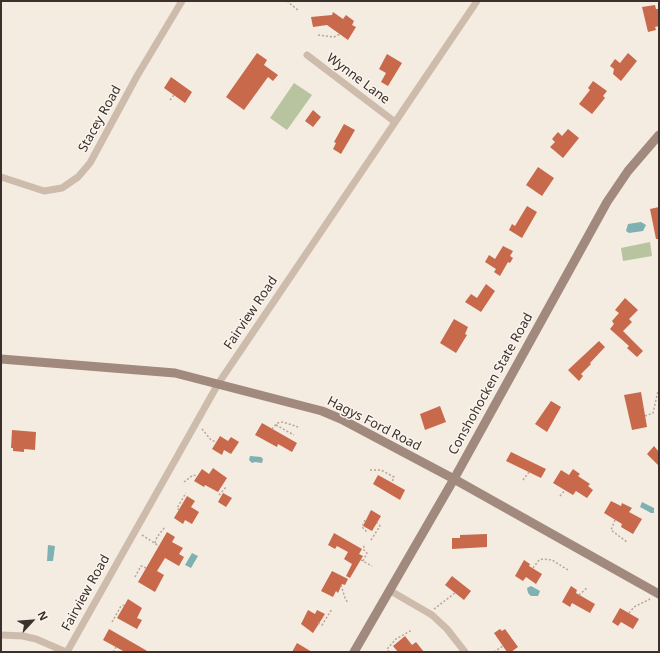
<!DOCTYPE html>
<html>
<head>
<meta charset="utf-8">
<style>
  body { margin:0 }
  #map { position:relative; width:660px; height:653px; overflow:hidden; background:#f4ebe1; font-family:"Noto Sans",sans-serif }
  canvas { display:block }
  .frame { position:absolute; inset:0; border:2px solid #3b302b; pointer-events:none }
  .north { position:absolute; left:12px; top:601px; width:40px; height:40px; -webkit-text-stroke:3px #fbf5ee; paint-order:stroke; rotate:64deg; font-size:11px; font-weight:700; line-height:16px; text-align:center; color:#3b302b }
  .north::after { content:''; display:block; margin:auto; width:14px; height:18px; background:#3b302b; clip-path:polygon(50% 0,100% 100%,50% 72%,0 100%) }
</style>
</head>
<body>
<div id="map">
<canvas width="660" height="653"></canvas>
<div class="frame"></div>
<div class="north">N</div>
</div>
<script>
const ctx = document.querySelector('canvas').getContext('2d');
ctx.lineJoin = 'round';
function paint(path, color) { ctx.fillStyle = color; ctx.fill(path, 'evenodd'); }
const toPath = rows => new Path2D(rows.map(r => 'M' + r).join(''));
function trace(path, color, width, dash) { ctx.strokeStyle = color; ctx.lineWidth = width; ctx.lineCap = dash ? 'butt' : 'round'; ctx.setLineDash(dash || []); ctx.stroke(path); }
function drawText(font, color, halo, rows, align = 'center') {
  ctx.font = font + ' "Noto Sans",sans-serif'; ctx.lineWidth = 3; ctx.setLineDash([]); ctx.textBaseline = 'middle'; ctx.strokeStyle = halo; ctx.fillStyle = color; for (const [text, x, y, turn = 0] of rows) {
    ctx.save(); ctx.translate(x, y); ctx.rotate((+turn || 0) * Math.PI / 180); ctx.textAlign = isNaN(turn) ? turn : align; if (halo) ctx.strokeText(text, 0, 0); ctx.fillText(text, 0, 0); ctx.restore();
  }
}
const green = toPath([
  [294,83,312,95,287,130,270,118],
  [650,242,652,256,623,261,621,248]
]);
const water = toPath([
  [641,222,646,225,643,231,629,233,626,231,628,224],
  [250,456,261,457,263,459,262,463,255,462,252,463,249,460],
  [642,502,654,508,654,513,651,513,640,507],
  [48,545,55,546,53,561,47,561],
  [192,553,198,556,191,568,185,565],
  [531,586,540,591,538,596,531,596,528,593,527,588]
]);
const building = toPath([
  [655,5,656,9,659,9,659,26,655,27,656,30,648,32,642,7],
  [333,12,343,19,346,15,354,21,352,25,356,27,348,40,327,25,313,27,311,17,332,15],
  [257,53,267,60,264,65,278,75,273,81,268,77,244,110,226,97],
  [628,53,637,61,621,81,613,74,614,69,610,66,615,59,620,63],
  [387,54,402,63,388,86,381,82,386,73,379,69],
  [171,77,192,92,185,103,164,88],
  [593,81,607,91,603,96,605,98,592,114,579,104,590,90,588,88],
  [313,110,321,117,313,127,305,121],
  [344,124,355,130,341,154,333,149,336,143,334,142],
  [568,129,579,138,563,158,550,147,555,142,552,139,558,132,562,136],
  [538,167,554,178,542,196,526,185],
  [527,206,537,212,522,238,509,230,512,224,515,226],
  [659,207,659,239,656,239,650,209],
  [503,246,513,251,510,256,513,258,510,263,508,262,500,276,494,272,496,269,485,262,489,255,495,259],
  [486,284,495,291,481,312,465,302,471,294,477,298],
  [625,298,638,310,629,319,632,322,623,331,643,351,637,357,627,348,629,346,610,329,614,324,612,321,619,313,615,310],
  [454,319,468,327,465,334,467,335,456,353,440,343],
  [599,341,605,347,590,363,591,364,581,374,583,376,579,381,568,370],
  [641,392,647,427,632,430,624,395],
  [551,401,561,407,547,432,535,424],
  [440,406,446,422,425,430,420,414],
  [262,423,297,443,292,452,278,444,277,447,255,435],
  [12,430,36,432,35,450,24,449,24,452,13,451,13,448,11,448],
  [220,436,228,441,231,437,239,442,231,454,224,450,222,455,212,449],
  [654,446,659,452,659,466,647,454],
  [511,452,546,469,541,478,506,461],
  [213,468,227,478,218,492,205,485,204,487,194,481,202,469,209,474],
  [573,469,580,474,578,476,590,484,588,486,593,490,587,498,576,491,573,495,553,483,561,470,569,475],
  [378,475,405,490,400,500,373,484],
  [223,493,232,498,226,507,218,502],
  [187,496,195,501,191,507,199,512,192,524,185,520,183,524,174,518],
  [611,501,621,506,622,503,632,508,629,512,642,519,633,534,621,527,622,524,604,513],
  [371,510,381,516,372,531,363,526],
  [167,532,175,537,172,542,183,548,179,554,184,557,179,566,165,558,157,571,164,575,155,592,138,582],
  [334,533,362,549,359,554,363,556,350,578,346,576,352,564,344,559,348,552,337,546,335,549,328,545],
  [487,534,487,547,452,549,452,538,460,538,460,535],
  [524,560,530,564,529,566,542,574,536,584,526,577,523,581,515,576],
  [332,571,348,579,345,585,342,584,338,593,336,591,333,597,321,591],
  [452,576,471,591,464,600,445,585],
  [571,586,577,590,576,593,595,604,590,613,572,603,570,607,562,602],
  [128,599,142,608,137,618,142,620,137,629,117,618],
  [620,608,639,619,633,629,621,622,618,626,612,622],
  [308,610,315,614,317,610,325,614,313,633,301,624],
  [109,629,149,652,125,652,103,640],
  [500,629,502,631,505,629,518,647,511,652,507,652,494,633],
  [405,636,412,645,416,642,424,652,398,652,393,646],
  [297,643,312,652,292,652]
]);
const path = toPath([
  [287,1,299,11],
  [318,35,334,37,340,34],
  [170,100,174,95],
  [645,416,653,413,658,391],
  [276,425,294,435],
  [202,429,211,440,216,442],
  [272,429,277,423,283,422,298,427],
  [370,470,381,470,394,477,392,482],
  [523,480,529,472],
  [184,482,193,475,197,476],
  [219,495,227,486],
  [560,496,565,490],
  [179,510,177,508,186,493],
  [365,520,362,527,367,532],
  [615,520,611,530,627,542],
  [142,535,159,546],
  [371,540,380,526,377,523],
  [155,543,157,537,165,527],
  [361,560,372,566],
  [363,561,367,553,363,549,365,544],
  [533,568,539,560,543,559,552,560,568,570],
  [135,577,141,566,146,568],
  [341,585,345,598,348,603],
  [579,595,588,587],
  [434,609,455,593],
  [629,613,634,607,650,599],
  [112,622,121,606,125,605],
  [318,623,322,625,332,609],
  [113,652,116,647],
  [389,652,387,649,396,639,412,630],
  [494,652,503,646]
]);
const street = toPath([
  [307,55,395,122],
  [1,177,44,191,62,188,78,177,90,163,137,76,182,1],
  [389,590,432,615,447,629,465,652],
  [1,635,23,636,36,639,66,652],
  [67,652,218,384,477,1]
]);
const secondary = toPath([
  [1,359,175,373,322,411,341,419,454,479,659,594],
  [354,652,454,479,607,202,628,171,659,135]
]);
const streetNames = [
  ["Wynne Lane",358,79,37],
  ["Stacey Road",100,119,-61],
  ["Fairview Road",251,313,-56],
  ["Conshohocken State Road",491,384,-61],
  ["Hagys Ford Road",374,424,27],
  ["Fairview Road",86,593,-61]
];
paint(green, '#b8c4a0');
paint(water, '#7fb0b2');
paint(building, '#c8694b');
trace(path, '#b9a596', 1.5, [2, 2]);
trace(street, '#cdbbac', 7);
trace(secondary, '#a18a7d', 9);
drawText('13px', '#3b302b', '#fbf5ee', streetNames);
</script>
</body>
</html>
